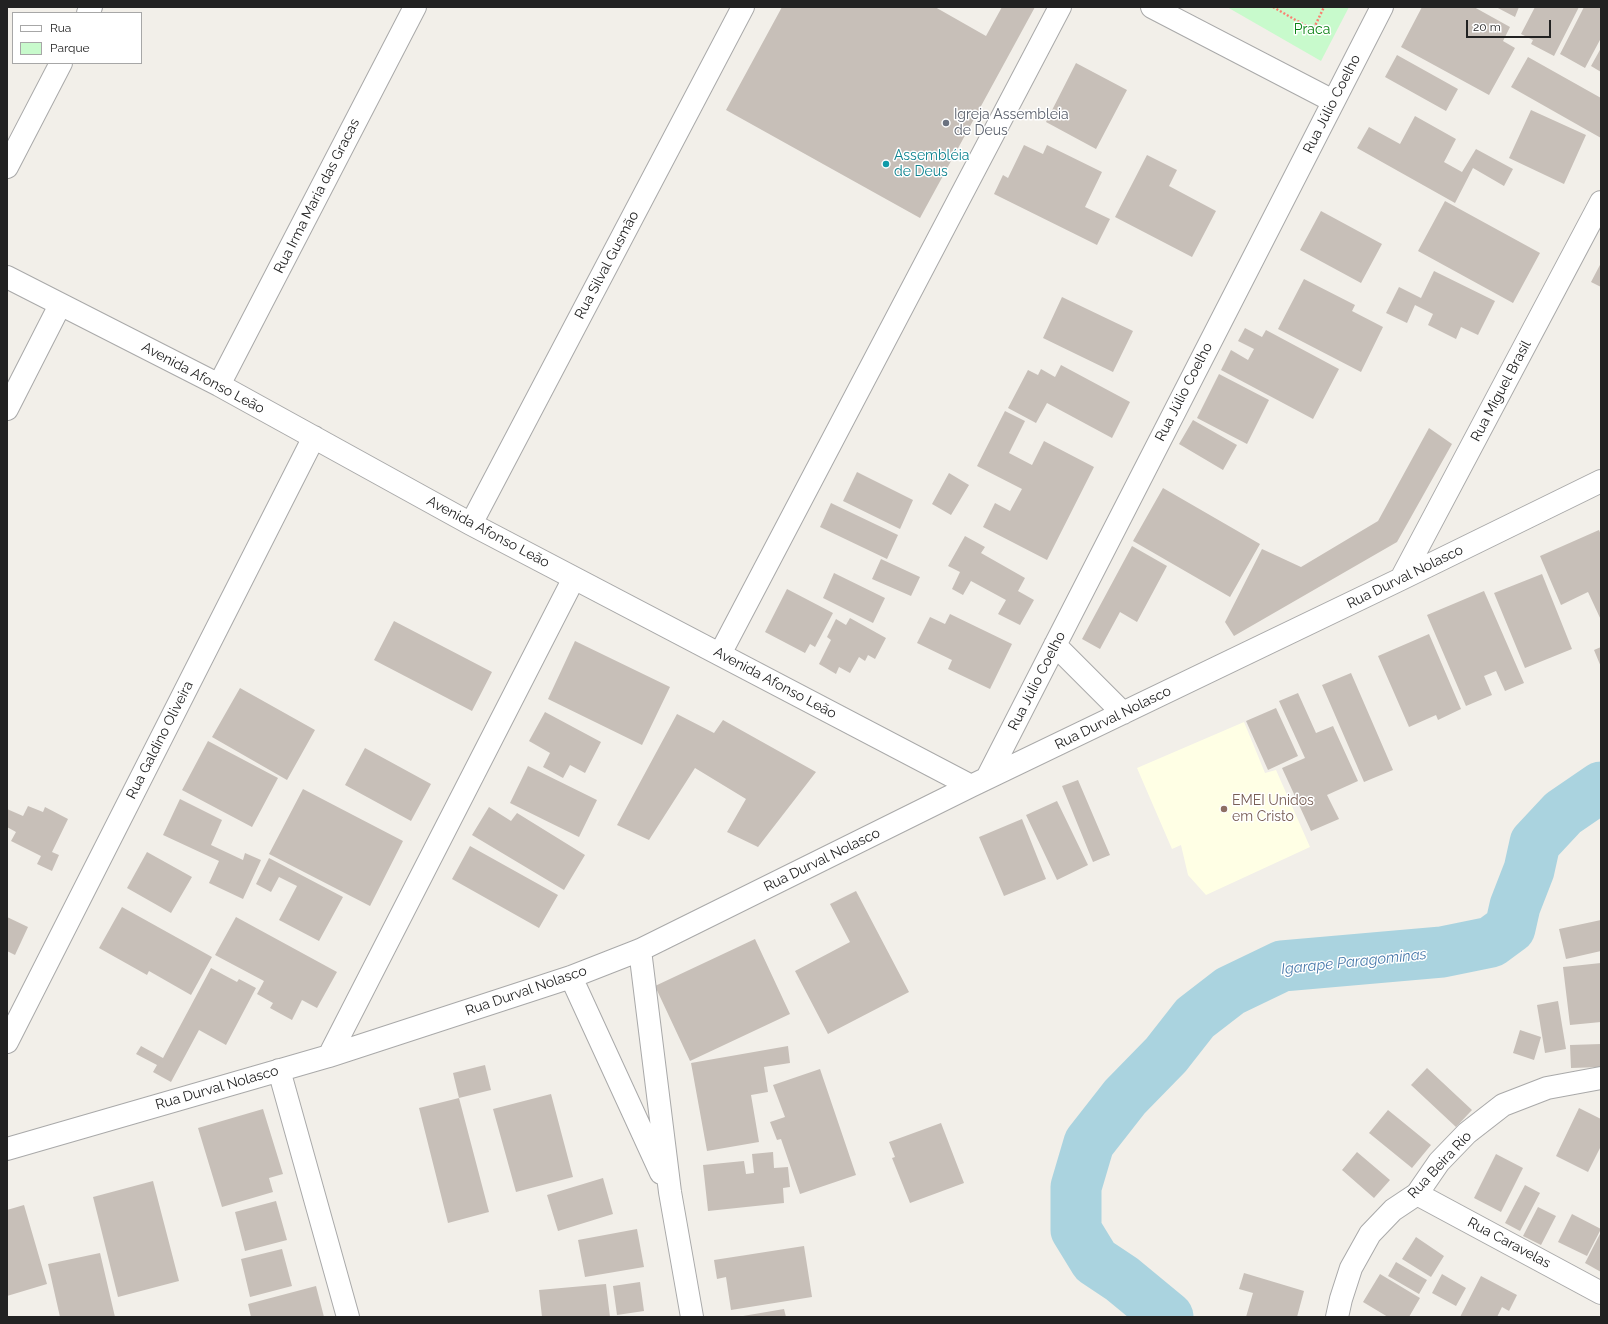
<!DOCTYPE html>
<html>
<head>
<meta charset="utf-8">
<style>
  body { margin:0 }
  #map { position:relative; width:1608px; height:1324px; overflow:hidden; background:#f2efe9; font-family:Raleway,sans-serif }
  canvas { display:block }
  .frame { position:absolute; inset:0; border:8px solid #222; pointer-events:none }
  .legend { position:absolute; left:12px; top:12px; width:130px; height:52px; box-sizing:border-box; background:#fff; border:1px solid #a7a7a7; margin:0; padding:5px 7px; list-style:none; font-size:12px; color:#222 }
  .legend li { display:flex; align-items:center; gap:8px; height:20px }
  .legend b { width:20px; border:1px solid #a7a7a7 }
  .scale { position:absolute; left:1466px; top:20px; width:85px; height:18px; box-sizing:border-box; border:2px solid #222; border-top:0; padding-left:5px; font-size:12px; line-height:14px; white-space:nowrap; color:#222; -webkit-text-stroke:3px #fff; paint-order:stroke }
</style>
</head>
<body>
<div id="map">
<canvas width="1608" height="1324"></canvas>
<div class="frame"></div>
<ul class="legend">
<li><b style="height:5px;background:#fff"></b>Rua</li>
<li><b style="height:11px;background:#c8facc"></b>Parque</li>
</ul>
<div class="scale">20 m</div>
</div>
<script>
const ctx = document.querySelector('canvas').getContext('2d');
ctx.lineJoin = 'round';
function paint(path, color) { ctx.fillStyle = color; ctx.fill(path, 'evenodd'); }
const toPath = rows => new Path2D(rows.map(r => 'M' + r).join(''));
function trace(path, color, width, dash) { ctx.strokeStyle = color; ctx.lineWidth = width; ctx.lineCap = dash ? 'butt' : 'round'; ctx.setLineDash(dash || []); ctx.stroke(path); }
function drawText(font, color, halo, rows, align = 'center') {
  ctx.font = font + ' Raleway,sans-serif'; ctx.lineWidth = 3; ctx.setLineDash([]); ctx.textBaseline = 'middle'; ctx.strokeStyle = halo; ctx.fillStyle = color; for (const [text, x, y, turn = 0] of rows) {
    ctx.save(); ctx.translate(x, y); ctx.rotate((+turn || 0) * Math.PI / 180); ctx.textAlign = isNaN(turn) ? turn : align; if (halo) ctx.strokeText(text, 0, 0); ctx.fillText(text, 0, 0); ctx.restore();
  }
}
const education = toPath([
  [1244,722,1265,773,1276,770,1310,847,1206,895,1188,875,1181,845,1172,849,1137,768]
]);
const park = toPath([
  [1227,7,1349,7,1321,61]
]);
const river = toPath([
  [1168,1317,1122,1279,1095,1261,1076,1230,1076,1187,1089,1143,1125,1097,1166,1055,1195,1018,1230,991,1282,966,1442,952,1491,942,1510,928,1515,906,1529,870,1535,843,1563,813,1601,787]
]);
const building = toPath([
  [782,7,935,7,986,36,1002,7,1035,7,920,218,726,110],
  [1422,7,1474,7,1510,27,1503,41,1515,48,1489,95,1401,47],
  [1496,7,1519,7,1515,17],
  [1535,7,1579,7,1554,56,1531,44,1533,40,1521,34],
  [1584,7,1601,7,1601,38,1585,68,1560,54],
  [1601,48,1601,72,1591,66],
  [1397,55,1458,89,1446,111,1385,77],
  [1528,57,1601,98,1601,138,1511,87],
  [1076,63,1127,90,1096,149,1046,122],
  [1531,110,1586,135,1564,184,1509,158],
  [1415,116,1456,139,1444,162,1462,172,1476,149,1513,169,1504,186,1473,168,1455,203,1357,148,1369,127,1400,144],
  [1024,145,1043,154,1047,145,1102,172,1085,207,1110,219,1097,245,994,194,1003,175,1008,178],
  [1147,155,1177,170,1169,186,1216,211,1192,257,1115,217],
  [1445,201,1540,253,1513,303,1418,251],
  [1321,211,1382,244,1361,283,1300,250],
  [1601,263,1601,287,1591,282],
  [1434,271,1495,301,1478,335,1461,327,1456,339,1428,325,1433,314,1415,305,1407,323,1386,313,1399,287,1421,298],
  [1304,279,1355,305,1352,311,1383,327,1361,372,1278,329],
  [1062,297,1133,331,1113,372,1043,338],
  [1245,328,1262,337,1266,330,1339,369,1313,419,1221,370,1231,350,1248,360,1254,349,1238,341],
  [1061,365,1130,402,1112,438,1047,403,1036,423,1008,408,1028,370,1038,375,1041,369,1055,377],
  [1219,374,1269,400,1247,444,1197,418],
  [1005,411,1025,421,1009,453,1032,465,1044,441,1094,467,1047,560,983,527,995,503,1010,511,1022,489,977,466],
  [1193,420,1237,445,1223,470,1179,444],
  [1429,428,1452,444,1397,542,1234,636,1225,622,1262,549,1301,567,1378,521],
  [857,472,913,500,900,529,843,501],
  [949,473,969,485,951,515,932,504],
  [1163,488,1260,544,1230,597,1133,541],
  [831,503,898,535,887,559,820,527],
  [1599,530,1601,535,1601,620,1588,592,1561,605,1540,556],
  [965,536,985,547,981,553,1025,578,1018,591,1034,600,1020,625,998,614,1006,600,971,581,963,595,952,589,960,572,948,566],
  [1132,546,1167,566,1137,622,1120,612,1100,649,1082,639],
  [881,559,920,577,911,596,872,579],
  [834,573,885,598,873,623,823,598],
  [1542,574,1572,649,1525,668,1494,593],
  [787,589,833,613,815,647,810,644,805,653,765,632],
  [1484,591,1524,683,1505,691,1496,671,1484,676,1492,695,1466,706,1427,615],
  [950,614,1012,644,990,689,948,669,952,660,917,643,930,617,945,624],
  [850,618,886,638,875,659,868,655,865,661,859,657,850,673,839,667,836,674,819,664,831,640,827,637,836,619,846,625],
  [394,621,492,672,472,711,374,660],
  [1429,634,1461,709,1438,720,1436,715,1409,727,1378,656],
  [575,641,670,687,642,745,548,699],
  [1601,647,1601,667,1594,650],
  [1351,673,1393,770,1364,782,1322,685],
  [240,688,315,730,287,780,212,737],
  [1298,693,1316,733,1333,726,1358,781,1327,795,1339,819,1311,831,1282,768,1305,758,1279,701],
  [1276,708,1298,756,1268,770,1246,721],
  [545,712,601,742,585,773,570,765,563,778,543,767,550,753,529,741],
  [677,714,714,733,723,720,816,772,758,847,727,832,746,799,695,768,649,840,617,825],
  [208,741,278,778,252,827,182,790],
  [365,748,431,784,411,821,345,785],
  [528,766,597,800,579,837,510,803],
  [1078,780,1110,855,1093,862,1062,786],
  [303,789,403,841,370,906,269,854],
  [180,799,222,820,211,845,243,860,245,853,261,860,243,899,209,883,219,861,163,835],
  [1057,801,1088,865,1057,880,1026,815],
  [28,806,43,812,45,807,68,819,52,852,59,855,52,871,37,864,41,856,11,841,16,832,7,827,7,809,23,816],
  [489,807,511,821,517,813,585,855,564,890,472,835],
  [1022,819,1046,879,1004,896,979,837],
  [470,846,558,895,539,928,452,879],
  [147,852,192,877,171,913,127,888],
  [269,858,343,897,319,941,279,920,297,886,279,877,271,892,256,884],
  [856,891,909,992,828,1034,795,971,850,942,830,904],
  [122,907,212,957,191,995,149,971,147,975,99,948],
  [7,917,28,927,15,955,7,951],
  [236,917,337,972,317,1008,302,1000,292,1020,270,1008,273,1003,257,994,264,981,215,955],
  [1601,920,1601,951,1566,959,1559,929],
  [755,939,790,1014,690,1061,655,986],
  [1601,963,1601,1022,1570,1025,1563,967],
  [211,968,237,982,239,979,256,988,226,1045,199,1030,171,1082,153,1072,157,1065,136,1054,141,1046,163,1058],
  [1558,1001,1566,1049,1545,1053,1537,1005],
  [1520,1030,1541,1037,1534,1060,1513,1053],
  [1601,1044,1601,1067,1571,1068,1570,1045],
  [788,1046,790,1063,764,1067,768,1092,751,1095,759,1142,707,1151,691,1063],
  [485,1065,491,1090,459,1098,489,1212,448,1223,419,1108,459,1098,453,1073],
  [1427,1068,1472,1110,1456,1127,1411,1085],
  [820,1069,856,1175,800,1194,781,1139,777,1140,770,1122,785,1117,773,1085],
  [551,1094,573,1177,516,1192,493,1109],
  [1579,1108,1601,1119,1601,1146,1588,1172,1556,1156],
  [263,1109,283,1174,269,1178,273,1192,222,1207,198,1128],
  [1388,1110,1431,1145,1412,1168,1369,1133],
  [941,1123,964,1183,910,1203,892,1158,895,1157,889,1142],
  [773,1152,774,1168,788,1167,790,1187,783,1188,784,1203,708,1211,703,1165,744,1161,746,1174,754,1173,752,1154],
  [1357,1152,1390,1180,1374,1198,1342,1170],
  [1496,1154,1523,1168,1501,1212,1474,1198],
  [603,1178,613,1214,558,1231,547,1195],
  [153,1181,179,1281,118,1297,93,1197],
  [1525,1185,1540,1193,1520,1231,1505,1223],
  [276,1201,287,1240,245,1251,235,1212],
  [24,1205,47,1284,7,1296,7,1210],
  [1538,1207,1556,1216,1541,1245,1523,1236],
  [1572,1214,1601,1229,1587,1256,1558,1242],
  [637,1229,644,1267,585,1277,578,1240],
  [1601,1232,1601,1272,1585,1263],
  [1416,1237,1444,1256,1431,1277,1402,1259],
  [804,1246,812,1297,731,1310,726,1277,717,1279,714,1260],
  [282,1249,292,1286,250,1297,241,1259],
  [100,1253,115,1317,60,1317,48,1264],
  [1396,1262,1427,1280,1419,1294,1388,1276],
  [1244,1273,1304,1291,1297,1317,1246,1317,1253,1293,1239,1289],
  [1380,1274,1420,1298,1409,1317,1388,1317,1363,1302],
  [1442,1274,1466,1288,1456,1306,1432,1293],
  [1481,1276,1517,1295,1509,1311,1502,1307,1497,1317,1460,1317],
  [640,1282,644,1311,617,1315,613,1286],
  [606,1284,610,1317,542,1317,539,1290],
  [316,1286,324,1317,251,1317,248,1304],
  [784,1309,786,1317,744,1317,743,1316]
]);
const path = toPath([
  [1273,7,1313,30,1324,7]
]);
const minor = toPath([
  [1152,7,1333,101],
  [88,13,91,7],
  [7,167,61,63],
  [7,277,219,385,471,524,971,786],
  [219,385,415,7],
  [7,409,60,305],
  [471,524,743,7],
  [1401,579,1601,202],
  [1055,645,1123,713],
  [720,654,1060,7],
  [987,778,1382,7],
  [640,950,670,1192,692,1317],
  [571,977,661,1173],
  [7,1042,314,437],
  [329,1056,574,578],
  [279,1070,348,1317],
  [7,1149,329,1056,571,977,640,950,971,786,1401,579,1601,481],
  [1417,1194,1601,1293],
  [1337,1317,1341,1299,1351,1268,1370,1234,1393,1210,1417,1194,1439,1162,1467,1133,1503,1105,1547,1088,1601,1078]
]);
const markers = [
  [946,123,4,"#6b7280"],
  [886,164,4,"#0f9aa8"],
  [1224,809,4,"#8d6e63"]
];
const parkNames = [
  ["Praca",1312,30]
];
const streetNames = [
  ["Rua Júlio Coelho",1332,104,-63],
  ["Rua Irma Maria das Gracas",317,196,-63],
  ["Rua Silval Gusmão",607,265,-62],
  ["Avenida Afonso Leão",203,378,28],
  ["Rua Miguel Brasil",1501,391,-62],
  ["Rua Júlio Coelho",1184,392,-63],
  ["Avenida Afonso Leão",488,532,28],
  ["Rua Durval Nolasco",1405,577,-26],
  ["Rua Júlio Coelho",1037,681,-63],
  ["Avenida Afonso Leão",775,683,28],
  ["Rua Durval Nolasco",1113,718,-26],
  ["Rua Galdino Oliveira",160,740,-63],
  ["Rua Durval Nolasco",822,860,-26],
  ["Rua Durval Nolasco",526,991,-19],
  ["Rua Durval Nolasco",217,1088,-16],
  ["Rua Beira Rio",1440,1165,-47],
  ["Rua Caravelas",1509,1243,28]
];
const worshipNames = [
  ["Igreja Assembleia",954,115],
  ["de Deus",954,131]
];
const cultureNames = [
  ["Assembléia",894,156],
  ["de Deus",894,172]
];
const educationNames = [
  ["EMEI Unidos",1232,801],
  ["em Cristo",1232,817]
];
const waterNames = [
  ["Igarape Paragominas",1354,962,-6]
];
paint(education, '#ffffe5');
paint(park, '#c8facc');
trace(river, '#aad3df', 51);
paint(building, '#c7bfb8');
trace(minor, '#a9a9a9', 24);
trace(path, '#fa8072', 2.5, [2, 2]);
trace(minor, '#fff', 22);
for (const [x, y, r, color] of markers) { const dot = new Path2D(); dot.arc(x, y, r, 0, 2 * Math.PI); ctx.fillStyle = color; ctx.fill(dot); trace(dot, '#fff', 1.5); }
drawText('14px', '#0c8416', '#fff', parkNames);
drawText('14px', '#222', '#fff', streetNames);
drawText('14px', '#5b616d', '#fff', worshipNames, 'left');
drawText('14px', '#0d838f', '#fff', cultureNames, 'left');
drawText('14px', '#785e54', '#fff', educationNames, 'left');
drawText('italic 15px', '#4a7aab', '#fff', waterNames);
</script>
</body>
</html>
